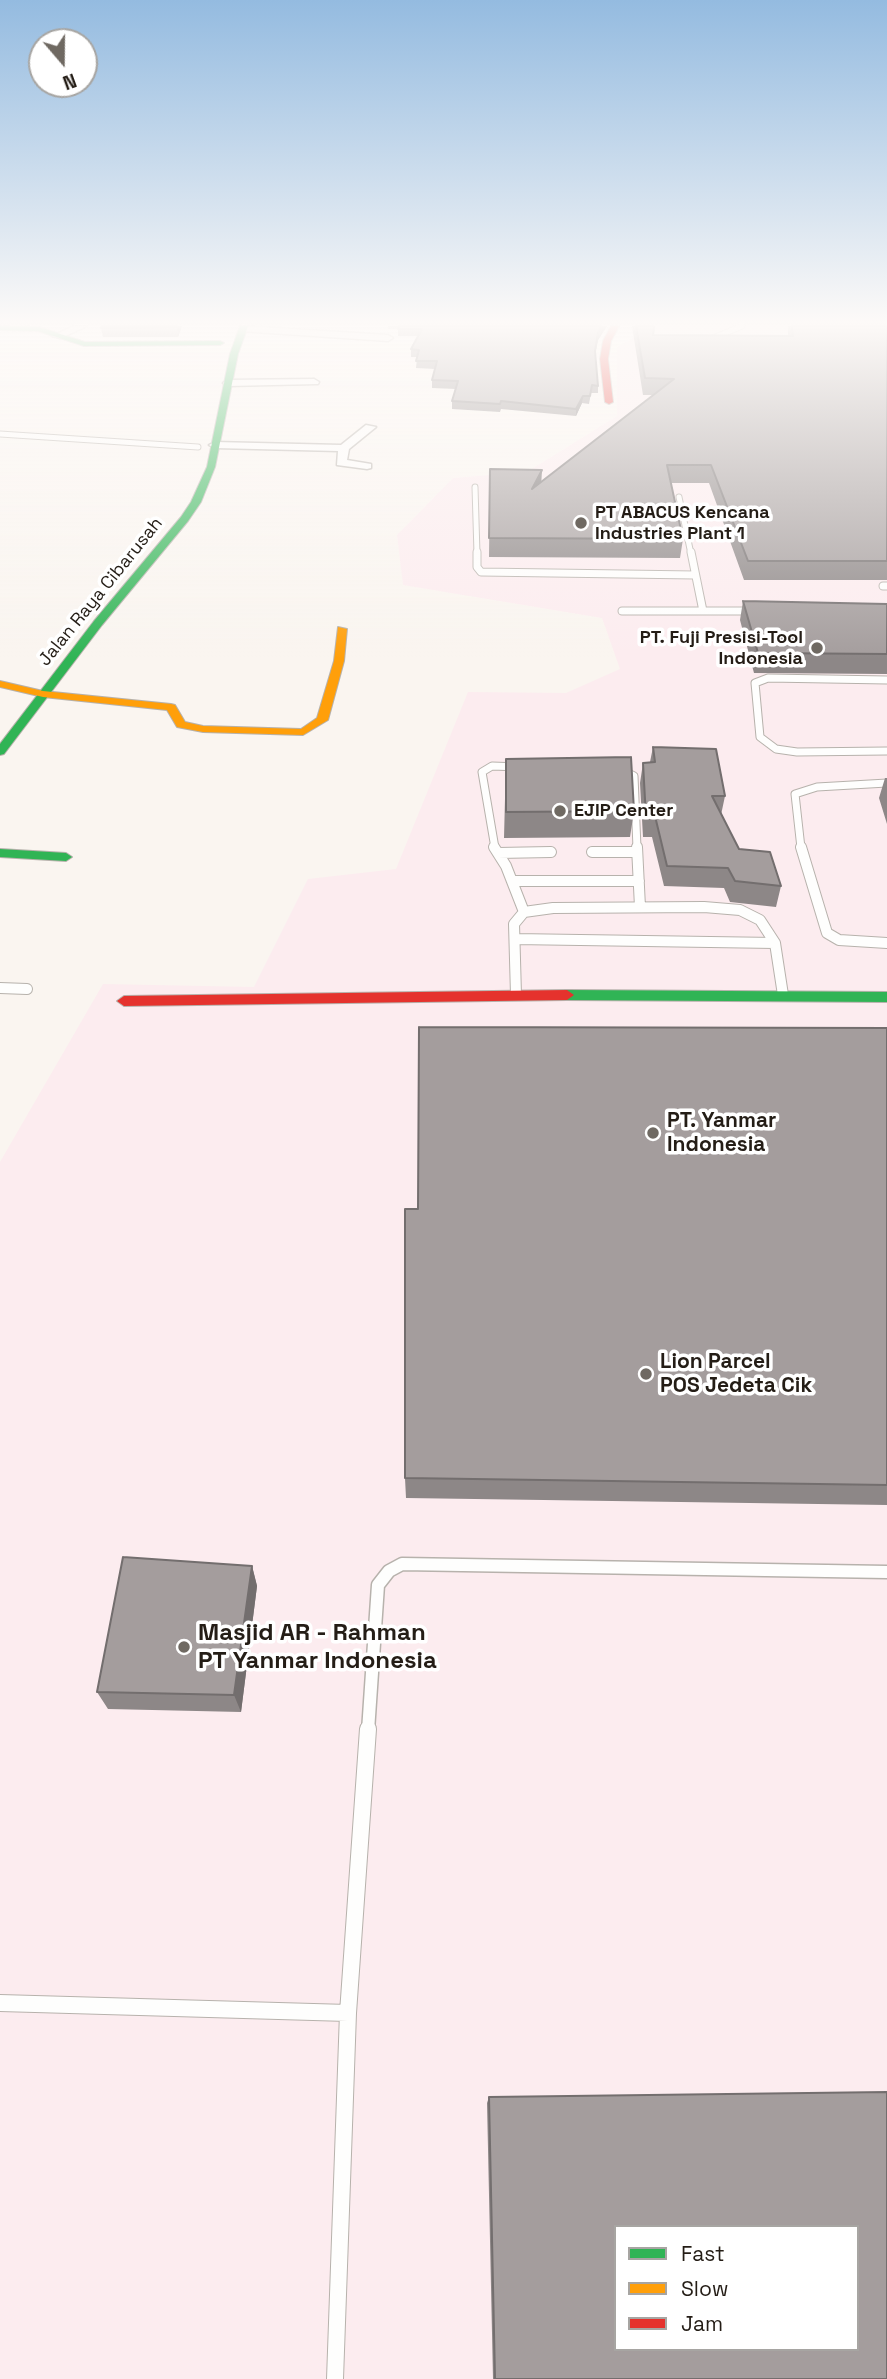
<!DOCTYPE html>
<html>
<head>
<meta charset="utf-8">
<style>
  body { margin:0 }
  #map { position:relative; width:887px; height:2379px; overflow:hidden; background:#faf5f0; font-family:"Space Grotesk",sans-serif }
  canvas { display:block }
  .legend { position:absolute; left:614px; top:2225px; width:245px; height:126px; box-sizing:border-box; background:#fff; border:2px solid #a7a5a2; margin:0; padding:9px 12px; list-style:none; font-size:21px; color:#241d16 }
  .legend li { display:flex; align-items:center; gap:14px; height:35px }
  .legend b { width:35px; border:2px solid #a7a5a2 }
  .north { position:absolute; left:28px; top:28px; width:70px; height:70px; box-sizing:border-box; background:#fff; border:2px solid #a7a5a2; border-radius:50%; rotate:160deg; font-size:19px; font-weight:700; line-height:28px; text-align:center; color:#241d16 }
  .north::after { content:''; display:block; margin:auto; width:24px; height:32px; background:#6f6962; clip-path:polygon(50% 0,100% 100%,50% 72%,0 100%) }
</style>
</head>
<body>
<div id="map">
<canvas width="887" height="2379"></canvas>
<ul class="legend">
<li><b style="height:9px;background:#30b455"></b>Fast</li>
<li><b style="height:9px;background:#ff9f0a"></b>Slow</li>
<li><b style="height:9px;background:#e5322d"></b>Jam</li>
</ul>
<div class="north">N</div>
</div>
<script>
const ctx = document.querySelector('canvas').getContext('2d');
ctx.lineJoin = 'round';
function paint(path, color) { ctx.fillStyle = color; ctx.fill(path, 'evenodd'); }
const toPath = rows => new Path2D(rows.map(r => 'M' + r).join(''));
function trace(path, color, width, dash) { ctx.strokeStyle = color; ctx.lineWidth = width; ctx.lineCap = dash ? 'butt' : 'round'; ctx.setLineDash(dash || []); ctx.stroke(path); }
function drawText(font, color, halo, rows, align = 'center') {
  ctx.font = font + ' "Space Grotesk",sans-serif'; ctx.lineWidth = 7; ctx.setLineDash([]); ctx.textBaseline = 'middle'; ctx.strokeStyle = halo; ctx.fillStyle = color; for (const [text, x, y, turn = 0] of rows) {
    ctx.save(); ctx.translate(x, y); ctx.rotate((+turn || 0) * Math.PI / 180); ctx.textAlign = isNaN(turn) ? turn : align; if (halo) ctx.strokeText(text, 0, 0); ctx.fillText(text, 0, 0); ctx.restore();
  }
}
const industrial = toPath([
  [655,326,887,326,887,2379,0,2379,0,1162,103,984,254,987,308,879,396,869,468,692,566,693,620,669,602,618,403,585,397,535,453,478,527,472,617,416,617,347],
  [616,2227,857,2227,857,2349,616,2349]
]);
const laneFar4 = toPath([
  [706,341,742,326],
  [0,434,198,447],
  [475,487,477,554],
  [679,497,691,554]
]);
const laneFar3 = toPath([
  [477,552,477,567,481,572,695,575],
  [691,552,703,611],
  [883,586,887,586],
  [622,611,755,611],
  [887,680,768,678,755,683,760,737,776,749,797,752,887,751],
  [620,769,634,776,637,848],
  [495,848,482,772,492,766,520,767],
  [801,848,795,794,817,787,887,783]
]);
const laneFar2 = toPath([
  [494,847,506,866,524,912],
  [637,847,640,907],
  [801,847,827,933,839,940,887,943],
  [592,852,637,852],
  [498,853,551,852],
  [512,881,639,881],
  [515,939,775,943],
  [0,988,27,989],
  [516,995,514,924,524,912,553,908,704,907,740,910,760,920,775,943,783,995]
]);
const laneFar1 = toPath([
  [368,1731,378,1585,389,1571,402,1564,887,1572]
]);
const lane = toPath([
  [0,2003,348,2013,368,1729],
  [335,2379,348,2013]
]);
const street = toPath([
  [74,326,87,326,61,338,52,336,74,326],
  [243,326,388,335,393,338,388,341,240,331,240,327,243,326],
  [314,379,319,382,318,384,228,386,223,383,228,380,314,379],
  [366,425,376,427,349,449,347,460,371,464,371,468,367,469,337,465,338,451,215,448,209,445,215,442,341,445,366,425]
]);
const fast = toPath([
  [0,326,39,327,85,342,220,341,224,343,220,345,84,346,38,331,0,330,0,326],
  [240,326,248,326,238,354,215,467,201,502,188,521,102,625,4,754,0,755,0,744,94,621,181,517,191,502,207,467,230,354,240,326],
  [0,849,66,853,72,857,66,861,0,857,0,849],
  [567,990,887,992,887,1002,567,1000,560,995,567,990]
]);
const slow = toPath([
  [338,627,347,629,344,661,328,720,303,735,203,732,177,727,167,710,43,697,0,687,0,681,43,691,171,704,175,705,185,722,203,726,301,729,317,718,334,661,338,627]
]);
const jam = toPath([
  [611,326,619,326,611,341,608,359,613,402,609,404,605,402,600,359,603,341,611,326],
  [567,990,574,995,567,1000,124,1006,117,1001,124,996,567,990]
]);
const wall = toPath([
  [182,326,178,337,103,337,101,328],
  [388,326,607,326,598,340,595,354,598,386,598,393,591,393,589,404,582,403,576,416,501,409,500,412,452,409,452,401,456,389,432,388,432,380,435,369,416,368,417,357,411,357,411,349,418,336,398,336,398,329,388,329],
  [632,326,655,326,654,335,788,336,788,326,887,326,887,580,744,580,709,483,671,483,683,539,680,558,489,557,490,469,541,482,653,395,643,395],
  [743,601,887,604,887,674,754,673,740,620],
  [653,747,725,796,721,815,739,849,781,886,776,907,730,902,724,888,664,886,652,837,643,837,640,783,643,763,650,762],
  [506,759,634,811,630,837,504,838],
  [885,778,887,778,887,824,879,798],
  [887,1028,887,1505,406,1498,405,1478,418,1209],
  [252,1566,257,1586,241,1712,108,1709,97,1692],
  [489,2097,887,2379,493,2379,487,2103]
]);
const shadedWall = toPath([
  [177,326,182,326,178,337,177,327],
  [602,326,607,326,598,340,594,359,598,332],
  [583,396,582,403,576,416,576,409],
  [542,470,541,488,532,489],
  [252,1566,257,1586,241,1712,234,1695]
]);
const building = toPath([
  [102,326,177,326,177,327,101,328,102,326],
  [399,326,602,326,598,332,595,351,598,386,592,385,590,396,583,396,576,409,501,401,500,404,452,401,458,381,432,380,437,361,416,361,419,350,411,349,422,329,398,329,399,326],
  [636,326,654,326,653,335,793,336,792,326,887,326,887,561,748,561,711,465,667,465,683,539,489,538,490,469,542,470,532,489,674,379,645,378,636,326],
  [743,601,887,604,887,654,758,653,743,601],
  [653,747,716,749,725,796,712,796,739,849,770,852,781,886,735,881,728,868,667,866,655,816,646,817,643,763,655,762,653,747],
  [631,757,634,811,506,812,506,759,631,757],
  [419,1027,887,1028,887,1485,405,1478,405,1209,418,1209,419,1027],
  [123,1557,252,1566,234,1695,97,1692,123,1557],
  [887,2092,887,2379,495,2379,489,2097,887,2092],
  [616,2227,857,2227,857,2349,616,2349,616,2227]
]);
const markers = [
  [581,523,7,"#6f6962"],
  [817,648,7,"#6f6962"],
  [560,811,7,"#6f6962"],
  [653,1133,7,"#6f6962"],
  [646,1374,7,"#6f6962"],
  [184,1647,7,"#6f6962"]
];
const farPoinames = [
  ["PT ABACUS Kencana",595,513],
  ["Industries Plant 1",595,534],
  ["PT. Fuji Presisi-Tool",803,638,"right"],
  ["Indonesia",803,659,"right"],
  ["EJIP Center",574,811]
];
const farStreetnames = [
  ["Jalan Raya Cibarusah",101,592,-51]
];
const poiNames = [
  ["PT. Yanmar",667,1121],
  ["Indonesia",667,1145],
  ["Lion Parcel",660,1362],
  ["POS Jedeta Cik",660,1386]
];
const nearPoinames = [
  ["Masjid AR - Rahman",198,1633],
  ["PT Yanmar Indonesia",198,1661]
];
paint(industrial, '#fcecef');
trace(laneFar4, '#b7b2ac', 7);
trace(laneFar3, '#b7b2ac', 9);
trace(laneFar2, '#b7b2ac', 12);
trace(laneFar1, '#b7b2ac', 15);
trace(lane, '#b7b2ac', 18);
trace(street, '#b7b2ac', 3);
trace(fast, '#b7b2ac', 2);
trace(slow, '#b7b2ac', 2);
trace(jam, '#b7b2ac', 2);
trace(laneFar4, '#fefefd', 5);
trace(laneFar3, '#fefefd', 7);
trace(laneFar2, '#fefefd', 10);
trace(laneFar1, '#fefefd', 12);
trace(lane, '#fefefd', 16);
paint(street, '#fefefd');
paint(fast, '#30b455');
paint(slow, '#ff9f0a');
paint(jam, '#e5322d');
paint(wall, '#8d8787');
paint(shadedWall, '#736e6e');
paint(building, '#a49d9d');
trace(building, '#736e6e', 2);
const sky = ctx.createLinearGradient(0, 0, 0, 659);
sky.addColorStop(0, '#94bbe0');
sky.addColorStop(0.49, '#fdfaf8');
sky.addColorStop(1, '#fdfaf800');
ctx.fillStyle = sky;
ctx.fillRect(0, 0, 887, 659);
for (const [x, y, r, color] of markers) { const dot = new Path2D(); dot.arc(x, y, r, 0, 2 * Math.PI); ctx.fillStyle = color; ctx.fill(dot); trace(dot, '#fff', 2.5); }
drawText('bold 18px', '#241d16', '#fff', farPoinames, 'left');
drawText('18px', '#241d16', '#fff', farStreetnames);
drawText('bold 21px', '#241d16', '#fff', poiNames, 'left');
drawText('bold 24px', '#241d16', '#fff', nearPoinames, 'left');
</script>
</body>
</html>
